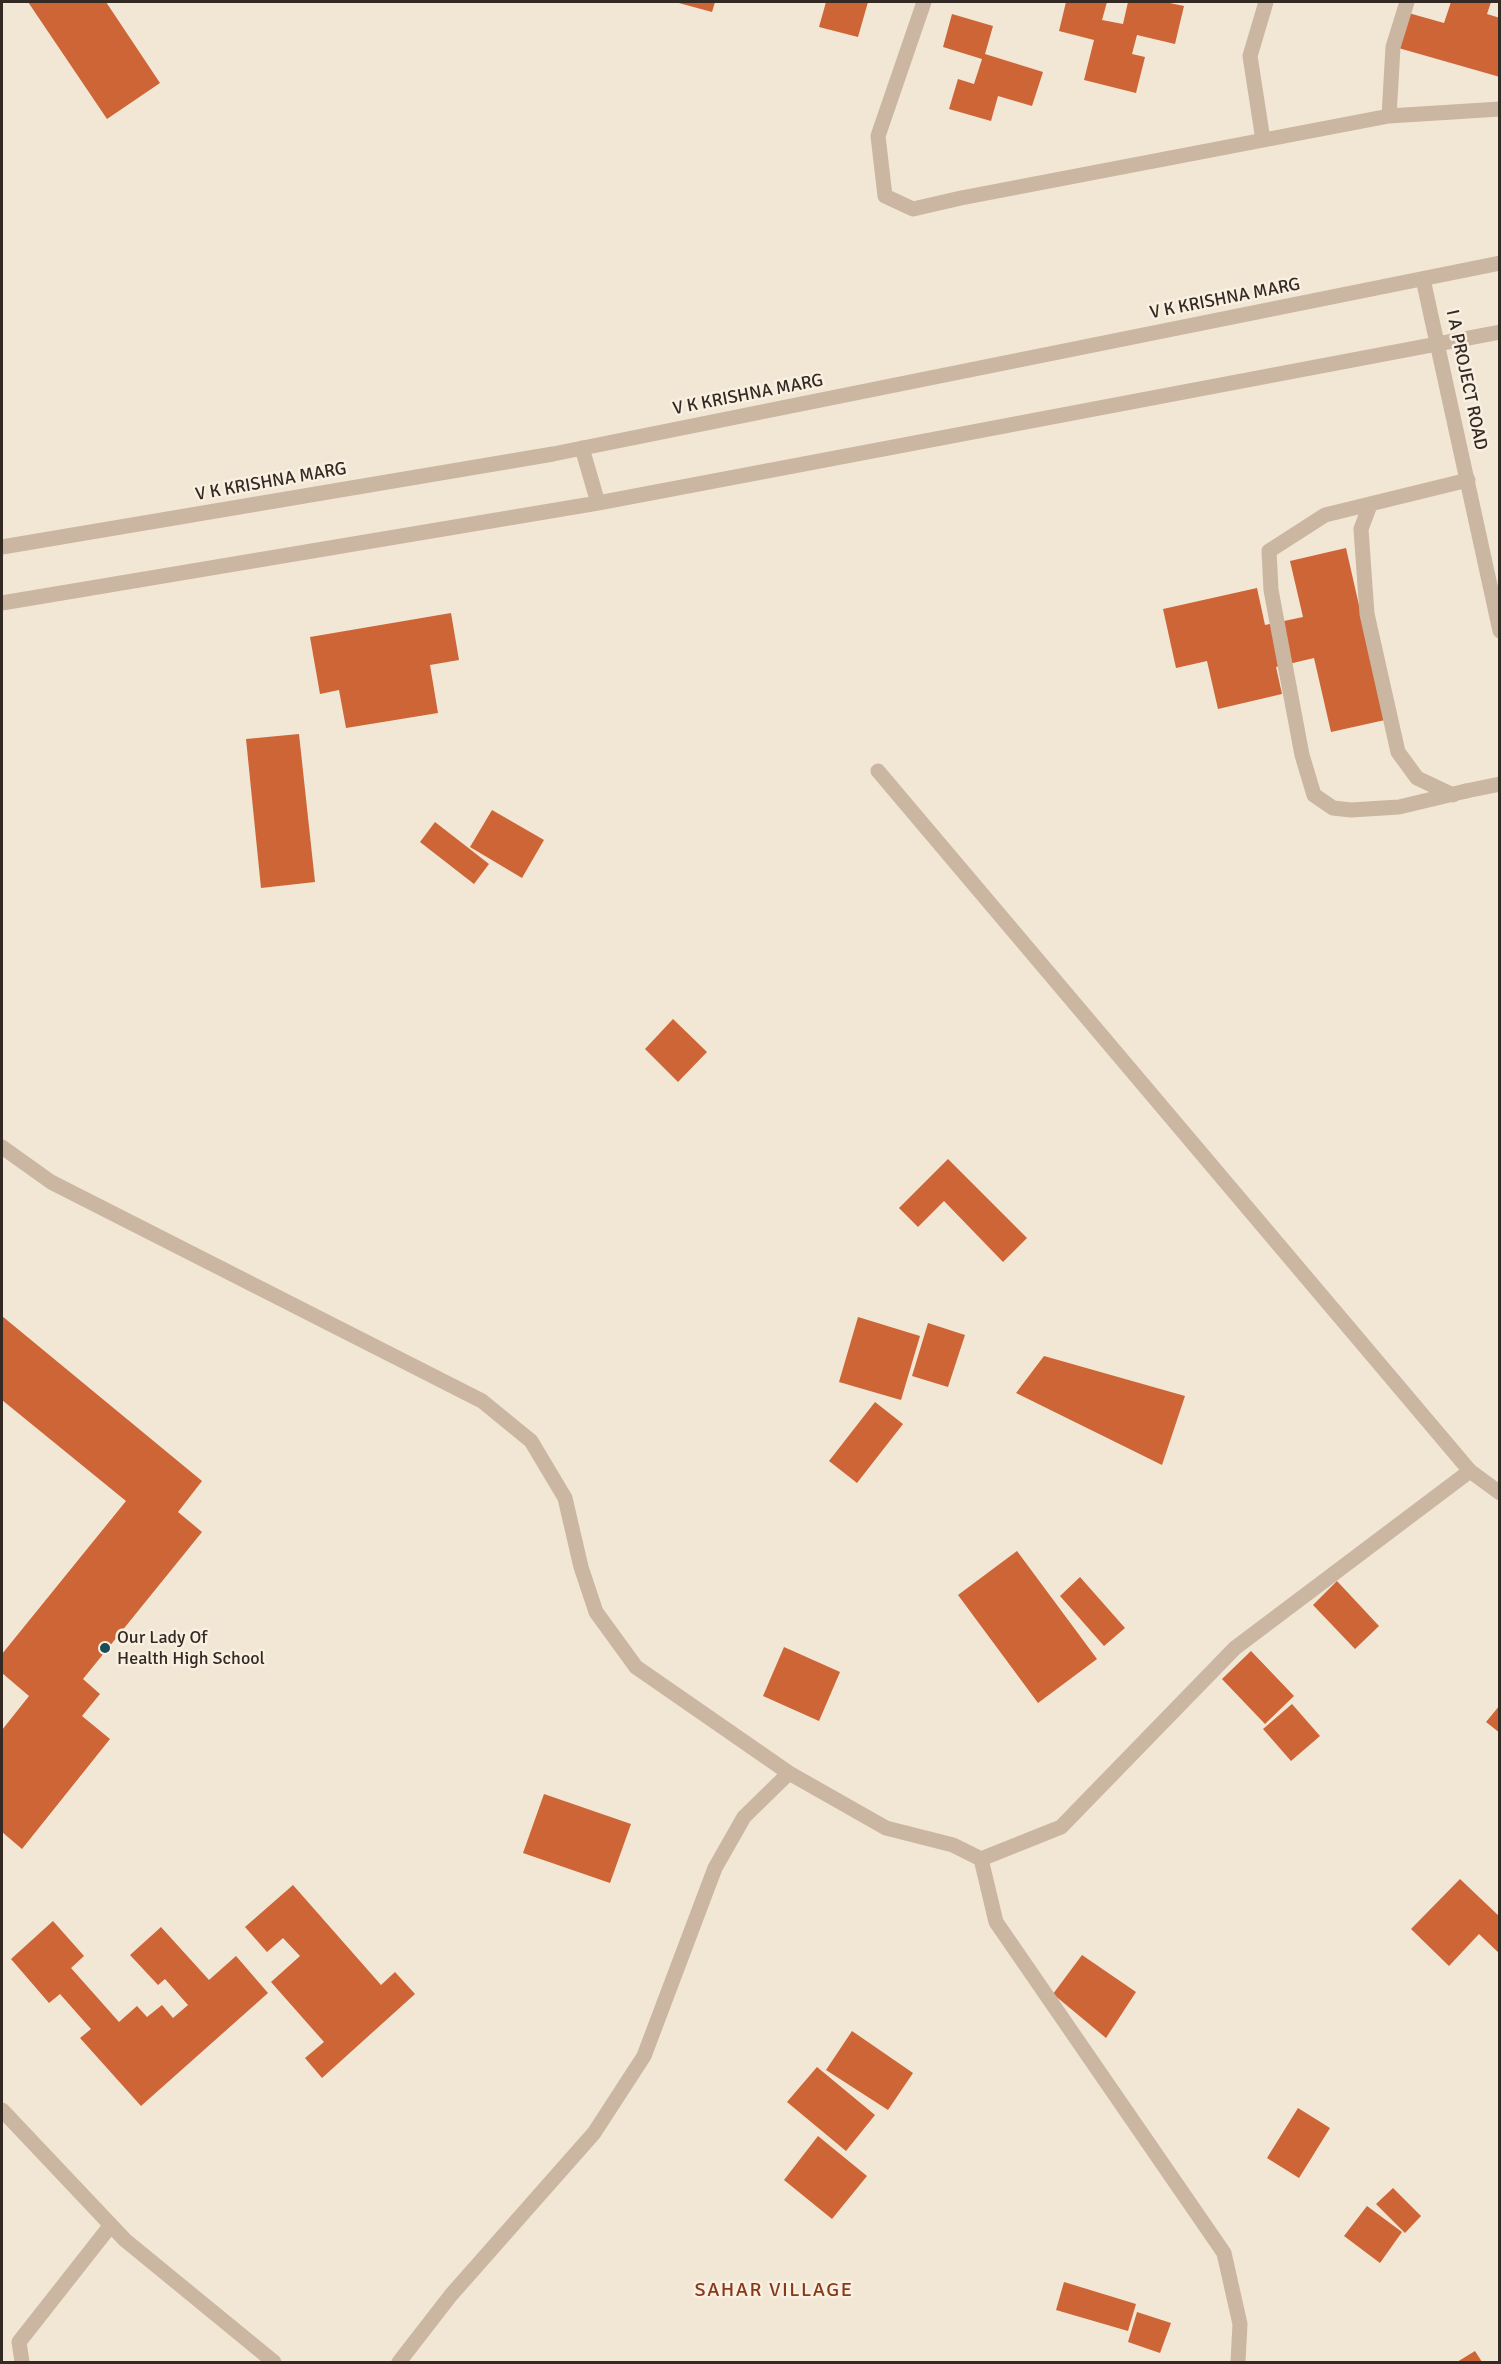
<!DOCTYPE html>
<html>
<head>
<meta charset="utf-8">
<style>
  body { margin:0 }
  #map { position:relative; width:1501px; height:2364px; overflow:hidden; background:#f2e6d5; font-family:Signika,sans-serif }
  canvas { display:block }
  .frame { position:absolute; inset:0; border:3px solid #332a24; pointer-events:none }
</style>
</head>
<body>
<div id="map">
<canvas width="1501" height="2364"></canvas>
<div class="frame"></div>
</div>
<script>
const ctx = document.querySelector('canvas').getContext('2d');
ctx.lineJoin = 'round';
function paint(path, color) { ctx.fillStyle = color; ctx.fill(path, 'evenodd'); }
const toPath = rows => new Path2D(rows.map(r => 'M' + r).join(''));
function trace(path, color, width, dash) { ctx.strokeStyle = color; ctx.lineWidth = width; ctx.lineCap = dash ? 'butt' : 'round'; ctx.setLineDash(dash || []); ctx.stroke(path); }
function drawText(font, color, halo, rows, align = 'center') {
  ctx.font = font + ' Signika,sans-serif'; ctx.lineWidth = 5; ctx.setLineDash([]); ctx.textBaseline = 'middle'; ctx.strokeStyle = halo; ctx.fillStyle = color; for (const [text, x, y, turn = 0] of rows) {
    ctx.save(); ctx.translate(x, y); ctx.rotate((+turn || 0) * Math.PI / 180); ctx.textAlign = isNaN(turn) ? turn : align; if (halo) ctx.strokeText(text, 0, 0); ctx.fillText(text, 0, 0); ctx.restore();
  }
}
const building = toPath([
  [28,2,106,2,160,83,107,119],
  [675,2,715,2,712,12],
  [826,2,868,2,858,37,819,27],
  [1066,2,1107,2,1102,20,1123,24,1128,2,1165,2,1184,6,1175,44,1137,35,1132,54,1145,57,1136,93,1084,80,1094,40,1059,31],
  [1451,2,1491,2,1487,14,1500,18,1500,77,1395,47,1405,12,1444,23],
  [952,14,993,26,985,54,1043,72,1032,106,998,96,991,121,949,109,958,79,974,84,982,59,943,47],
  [1346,548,1385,720,1331,732,1314,658,1276,667,1282,694,1218,709,1207,661,1176,668,1163,609,1257,588,1265,625,1303,617,1290,561],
  [451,613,459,660,430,665,438,713,346,728,339,690,320,694,310,637],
  [299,734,315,882,261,888,246,739],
  [492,810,544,840,522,878,470,847],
  [435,822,489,864,474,884,420,842],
  [673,1019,707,1052,678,1082,645,1049],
  [948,1159,1027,1238,1003,1262,944,1201,918,1227,899,1208],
  [2,1316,202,1481,178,1512,202,1532,83,1679,100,1694,82,1716,110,1739,22,1849,2,1832,2,1730,29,1696,2,1673,2,1654,126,1501,2,1400],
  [858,1317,920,1336,901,1400,839,1382],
  [928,1323,965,1335,948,1387,912,1376],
  [1044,1356,1185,1396,1162,1465,1016,1393],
  [875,1402,903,1424,857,1483,829,1461],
  [1017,1551,1097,1659,1038,1703,958,1595],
  [1080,1577,1125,1628,1104,1646,1060,1596],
  [1337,1581,1379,1626,1355,1649,1313,1605],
  [784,1647,840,1672,819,1721,763,1696],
  [1251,1651,1294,1696,1265,1724,1222,1679],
  [1292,1704,1320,1736,1291,1761,1263,1729],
  [1500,1705,1500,1733,1486,1722],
  [544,1794,631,1824,610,1883,523,1853],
  [1460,1879,1500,1917,1500,1954,1479,1934,1449,1966,1411,1929],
  [293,1885,381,1985,395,1972,415,1994,322,2078,305,2058,324,2042,271,1982,300,1956,283,1938,267,1952,245,1927],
  [53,1921,84,1956,71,1968,119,2022,137,2006,147,2017,162,2005,173,2018,188,2005,165,1979,158,1985,130,1955,161,1927,209,1980,236,1956,268,1993,141,2106,80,2038,91,2029,60,1994,49,2003,11,1959],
  [1082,1955,1136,1992,1106,2038,1053,1994],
  [852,2031,913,2073,888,2110,826,2070],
  [817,2067,875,2115,846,2151,787,2102],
  [1298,2108,1330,2128,1299,2178,1267,2158],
  [818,2136,867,2176,832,2219,784,2180],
  [1393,2188,1421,2216,1405,2233,1376,2204],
  [1367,2206,1402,2232,1380,2263,1344,2236],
  [1064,2282,1136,2304,1128,2331,1056,2310],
  [1137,2312,1171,2323,1160,2353,1128,2342],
  [1475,2351,1482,2362,1457,2362]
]);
const service = toPath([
  [1370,505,1361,529,1367,614,1398,752,1417,778,1453,795],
  [1466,791,1399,807,1351,810,1333,808,1314,795,1302,755,1271,590,1269,551,1325,515,1468,480]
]);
const minor = toPath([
  [924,2,878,136,885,196,913,209,961,198,1389,116,1500,109],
  [1389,116,1393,47,1407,2],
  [1263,140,1250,56,1266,2],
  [878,771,1470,1471,1500,1493],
  [1466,791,1500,784],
  [2,1147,51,1182,482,1401,531,1441,565,1498,581,1567,596,1612,636,1667,789,1773,886,1828,953,1845,981,1859,1061,1827,1235,1648,1470,1471],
  [981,1859,996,1922,1224,2253,1240,2324,1238,2362],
  [2,2110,125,2240,274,2362],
  [22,2362,19,2342,111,2225],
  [399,2362,451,2295,594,2133,644,2056,715,1868,744,1817,789,1773]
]);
const tertiary = toPath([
  [1423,279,1500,631],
  [582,448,598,503],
  [2,547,553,454,1500,263],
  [2,603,598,503,1500,332]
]);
const markers = [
  [105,1648,6,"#184e57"]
];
const streetNames = [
  ["V K KRISHNA MARG",1225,299,-11],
  ["I A PROJECT ROAD",1466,380,78],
  ["V K KRISHNA MARG",748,395,-11],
  ["V K KRISHNA MARG",271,482,-10]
];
const poiNames = [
  ["Our Lady Of",117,1638],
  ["Health High School",117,1659]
];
const neighbourhoodNames = [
  ["SAHAR VILLAGE",774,2291]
];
paint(building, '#cd6537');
trace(service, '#cab6a1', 15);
trace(minor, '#cab6a1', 15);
trace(tertiary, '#cab6a1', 15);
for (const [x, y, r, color] of markers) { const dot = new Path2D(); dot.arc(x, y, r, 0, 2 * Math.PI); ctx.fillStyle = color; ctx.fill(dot); trace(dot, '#faf0e1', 2); }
drawText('18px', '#332a24', '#faf0e1', streetNames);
drawText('18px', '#332a24', '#faf0e1', poiNames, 'left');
ctx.letterSpacing = '1.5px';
drawText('20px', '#873a19', '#faf0e1', neighbourhoodNames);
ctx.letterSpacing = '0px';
</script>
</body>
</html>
